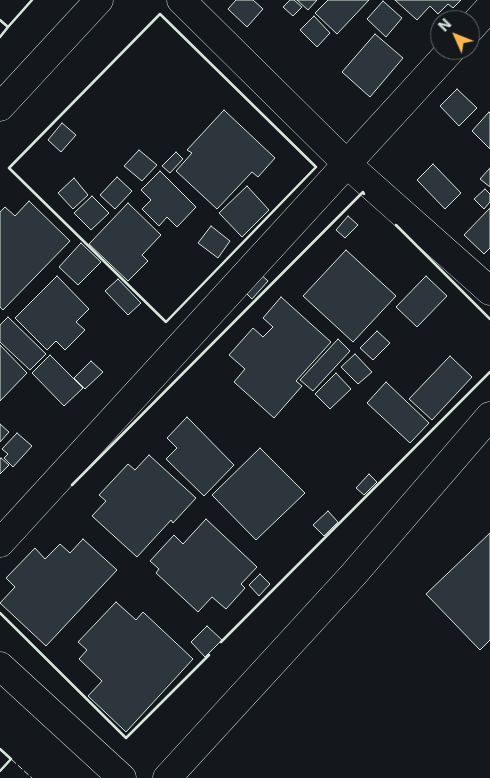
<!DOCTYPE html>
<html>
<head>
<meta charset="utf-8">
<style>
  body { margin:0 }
  #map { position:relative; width:490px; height:778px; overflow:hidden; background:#14181c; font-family:Inter,sans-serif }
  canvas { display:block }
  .north { position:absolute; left:430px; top:10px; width:50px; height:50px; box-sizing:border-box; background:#14181c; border:1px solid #626a69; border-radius:50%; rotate:314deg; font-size:14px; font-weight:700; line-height:20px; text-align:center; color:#d8e6dc }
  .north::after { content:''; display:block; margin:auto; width:18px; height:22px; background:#ffb74d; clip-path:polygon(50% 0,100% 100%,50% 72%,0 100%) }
</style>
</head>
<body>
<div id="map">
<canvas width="490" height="778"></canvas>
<div class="north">N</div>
</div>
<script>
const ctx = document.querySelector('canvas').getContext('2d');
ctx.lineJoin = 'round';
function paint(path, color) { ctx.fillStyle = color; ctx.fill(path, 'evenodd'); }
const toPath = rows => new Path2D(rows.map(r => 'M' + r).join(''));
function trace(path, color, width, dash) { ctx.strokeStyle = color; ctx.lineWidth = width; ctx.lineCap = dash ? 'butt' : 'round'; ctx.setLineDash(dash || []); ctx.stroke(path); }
const building = toPath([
  [236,0,253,0,263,9,247,27,228,9,236,0],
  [290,0,294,0,302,7,293,16,283,7,290,0],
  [297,0,317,0,308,10,297,0],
  [328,0,369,0,337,34,315,13,328,0],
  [395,0,461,0,453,8,448,4,438,14,430,6,417,20,395,0],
  [383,1,402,18,386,37,367,19,383,1],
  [314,16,330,33,317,47,300,30,314,16],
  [375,34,403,58,370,97,342,72,375,34],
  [457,89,477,108,459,126,440,106,457,89],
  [224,110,275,158,258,177,252,172,217,209,176,171,192,153,187,150,224,110],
  [489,112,490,113,490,149,472,131,489,112],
  [62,123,76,135,61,152,48,140,62,123],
  [139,150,157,165,142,181,124,166,139,150],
  [176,152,183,159,170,173,162,166,176,152],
  [433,164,461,193,445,209,417,180,433,164],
  [490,168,490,187,480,179,490,168],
  [160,171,196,207,177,227,167,217,159,226,142,209,151,200,141,190,160,171],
  [117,177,132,191,115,209,100,195,117,177],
  [74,178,88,195,73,209,58,193,74,178],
  [247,186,269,210,242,237,219,213,247,186],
  [485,189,490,194,490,202,484,209,474,199,485,189],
  [92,196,109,213,91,230,74,213,92,196],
  [29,201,70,241,3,310,0,307,0,212,5,207,15,216,29,201],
  [128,203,161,235,142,255,148,261,128,281,89,244,128,203],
  [490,208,490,248,484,254,464,235,490,208],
  [348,216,358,225,345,238,336,230,348,216],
  [211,226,230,241,218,258,198,243,211,226],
  [81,243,101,262,78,285,59,267,81,243],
  [346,250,396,296,353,342,303,296,346,250],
  [259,273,268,281,252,299,243,290,259,273],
  [57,276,89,309,76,322,85,330,65,350,56,341,47,350,15,318,57,276],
  [426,276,447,296,417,327,396,307,426,276],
  [118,279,141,303,128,315,105,291,118,279],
  [281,297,331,342,296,381,302,386,274,418,234,382,245,369,229,355,253,328,263,337,273,327,263,318,281,297],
  [8,317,46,354,30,370,0,342,0,325,8,317],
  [377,331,390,343,373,360,360,348,377,331],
  [338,339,350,351,313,391,300,380,338,339],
  [0,345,27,373,0,401,0,345],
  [355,354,372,372,358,384,341,367,355,354],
  [50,355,83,388,64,406,32,373,50,355],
  [450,356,472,377,432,420,409,399,450,356],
  [91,361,103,372,85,389,74,378,91,361],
  [336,373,351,389,330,409,315,394,336,373],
  [386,382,429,423,410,443,367,403,386,382],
  [187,417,234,465,204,496,166,459,177,448,167,438,187,417],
  [0,424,9,432,0,442,0,424],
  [17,433,32,446,13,467,4,458,8,454,2,449,17,433],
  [260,448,305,493,256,540,212,495,260,448],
  [149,455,196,498,173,523,171,520,137,557,92,516,106,501,99,495,128,464,135,470,149,455],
  [1,458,9,465,0,474,0,459,1,458],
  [369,474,377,482,364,495,356,488,369,474],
  [328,511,338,522,324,536,313,525,328,511],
  [206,519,257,567,241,584,245,588,226,609,212,597,198,612,156,573,159,569,150,561,174,535,183,544,206,519],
  [490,533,490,640,480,650,426,594,490,533],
  [83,539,117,570,46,646,0,603,15,587,6,578,35,548,45,559,60,544,70,553,83,539],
  [260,574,270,584,259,596,249,585,260,574],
  [116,602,136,620,143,612,193,659,126,732,88,696,102,681,79,659,87,650,78,642,116,602],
  [207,626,222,640,205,657,191,642,207,626]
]);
const minor = toPath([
  [181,0,347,164,490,291],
  [470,29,490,7],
  [0,107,99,0],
  [0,543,451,50],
  [0,666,122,778],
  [167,778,353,575,490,416]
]);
const fence = toPath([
  [0,771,11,759,32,778]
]);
const wall = toPath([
  [160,14,316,167,166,322,9,168,160,14],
  [0,20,8,27,32,0],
  [0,37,8,27],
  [396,225,490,319],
  [72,485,363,192,364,194],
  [0,613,126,738,209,655],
  [221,642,490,372],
  [0,749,11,759,0,771]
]);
paint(building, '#2c363c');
trace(building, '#d8e6dc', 1);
trace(minor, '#d8e6dc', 29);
trace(minor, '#14181c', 28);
trace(fence, '#d8e6dc', 1, [6, 2.5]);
trace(wall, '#d8e6dc', 2.5);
</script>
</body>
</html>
